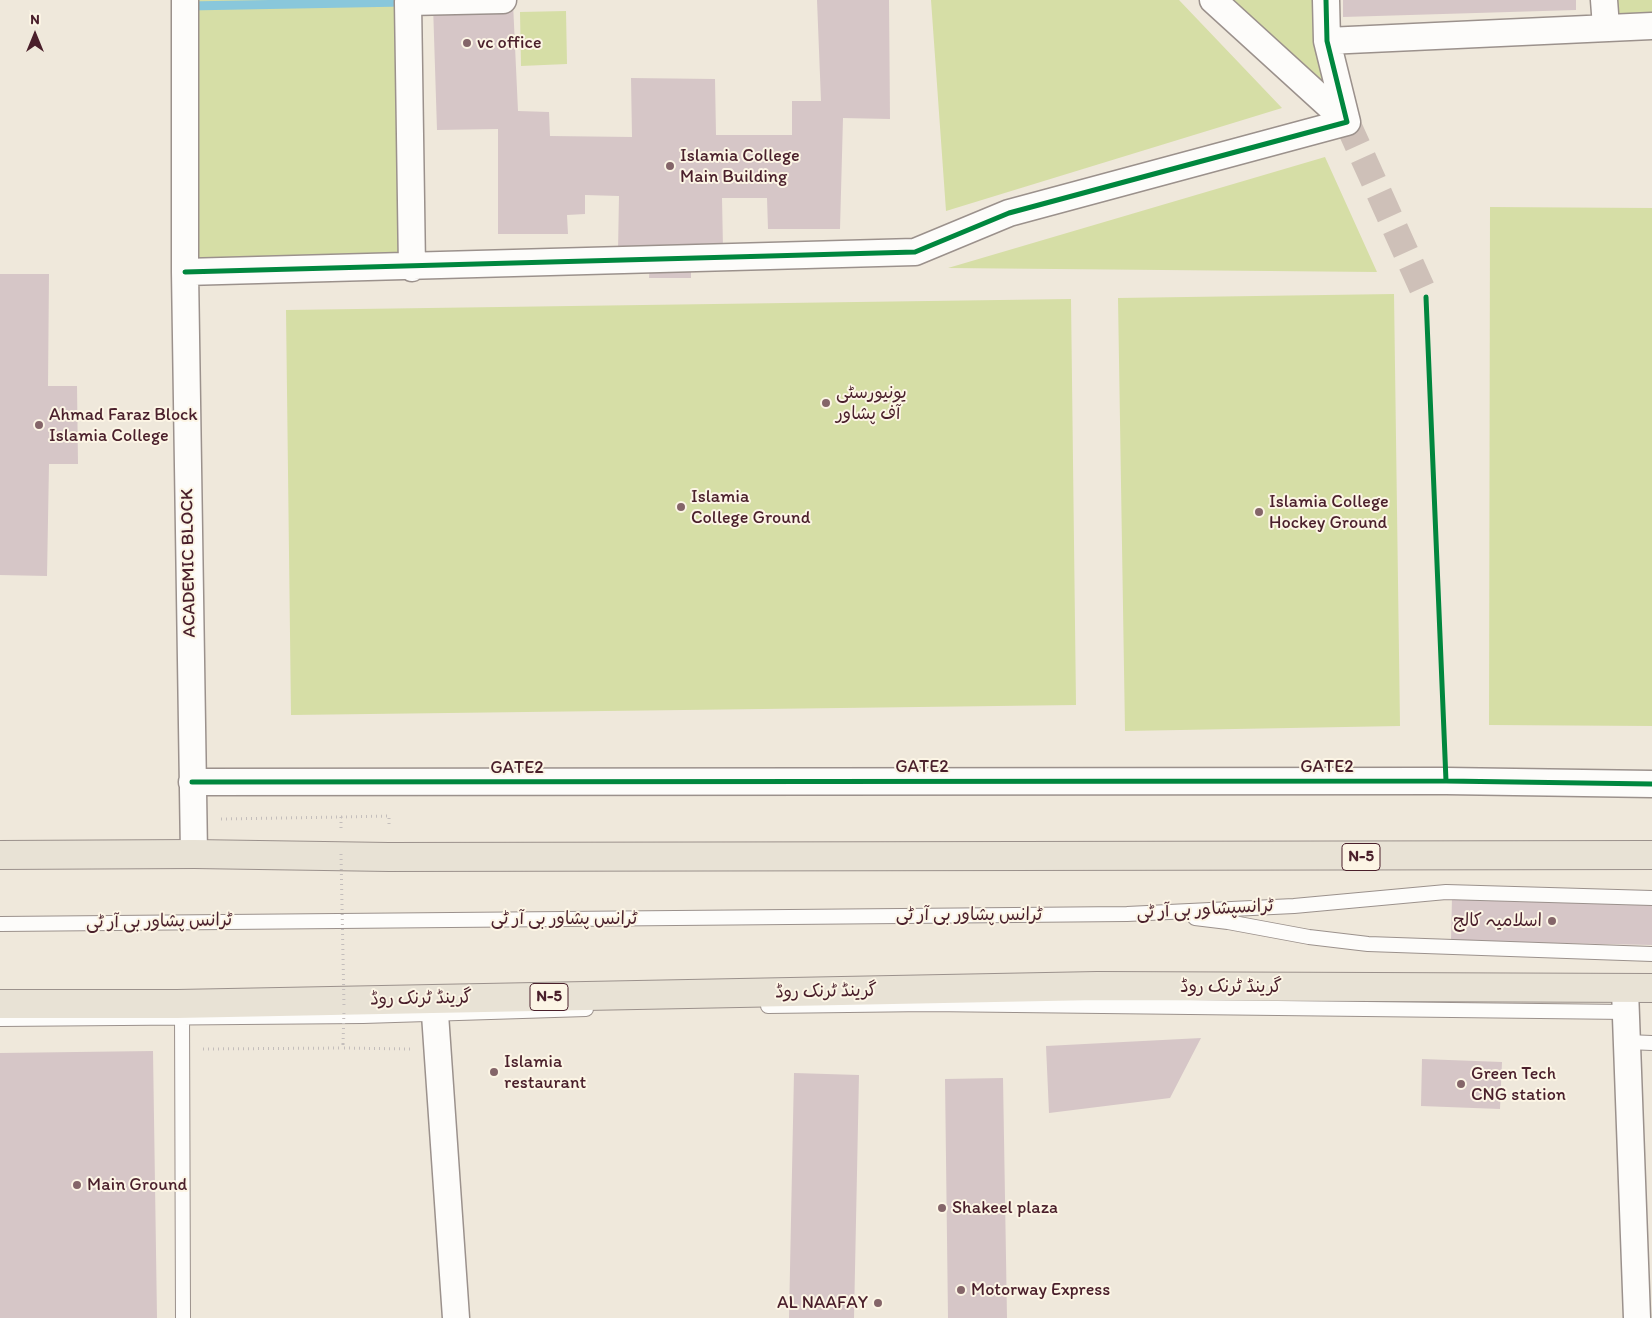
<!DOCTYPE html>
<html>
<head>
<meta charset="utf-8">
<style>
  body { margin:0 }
  #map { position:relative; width:1652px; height:1318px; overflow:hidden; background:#efe8db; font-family:Itim,sans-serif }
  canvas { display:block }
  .north { position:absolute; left:10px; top:10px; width:50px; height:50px; -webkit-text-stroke:4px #fcf5e5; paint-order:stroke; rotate:0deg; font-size:14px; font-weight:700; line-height:20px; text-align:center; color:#4a1f2b }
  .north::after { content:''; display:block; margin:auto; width:18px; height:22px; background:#4a1f2b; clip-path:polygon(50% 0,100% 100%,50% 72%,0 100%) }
</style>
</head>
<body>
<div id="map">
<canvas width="1652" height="1318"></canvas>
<div class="north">N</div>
</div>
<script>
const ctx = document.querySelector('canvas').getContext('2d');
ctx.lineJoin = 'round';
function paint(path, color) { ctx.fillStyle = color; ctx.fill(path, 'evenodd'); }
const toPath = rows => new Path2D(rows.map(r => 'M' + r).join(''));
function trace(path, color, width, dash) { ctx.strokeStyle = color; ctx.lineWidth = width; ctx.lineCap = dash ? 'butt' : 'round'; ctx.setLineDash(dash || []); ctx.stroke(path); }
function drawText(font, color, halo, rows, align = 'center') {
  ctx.font = font + ' Itim,"Playpen Sans Arabic",sans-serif'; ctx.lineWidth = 4; ctx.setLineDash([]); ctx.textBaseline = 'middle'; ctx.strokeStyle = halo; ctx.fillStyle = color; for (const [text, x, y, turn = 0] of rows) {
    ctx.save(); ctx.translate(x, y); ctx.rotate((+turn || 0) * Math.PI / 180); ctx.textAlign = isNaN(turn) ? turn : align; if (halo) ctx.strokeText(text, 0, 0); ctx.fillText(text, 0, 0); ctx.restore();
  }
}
const green = toPath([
  [183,0,482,0,364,3,407,2,411,267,186,271],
  [931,0,1179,0,1282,108,946,211],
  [1211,0,1324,0,1327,42,1320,102],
  [1604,0,1652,0,1652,26,1606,27],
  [566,11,567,64,521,66,520,12],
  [1325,157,1377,272,948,268],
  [1490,207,1652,208,1652,726,1489,725],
  [1394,294,1400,726,1125,731,1118,298],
  [1071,299,1076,705,291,715,286,310]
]);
const stream = toPath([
  [188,6,405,2]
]);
const building = toPath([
  [817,0,889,0,890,119,843,118,840,229,768,229,767,198,722,198,723,249,691,249,691,278,649,278,651,250,618,251,619,196,585,195,585,214,567,215,568,234,498,234,498,129,437,130,433,5,513,3,518,111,549,112,550,136,632,137,631,78,715,79,716,135,792,135,792,101,821,101],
  [1343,0,1576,0,1576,10,1343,17],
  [0,274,49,274,48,386,77,386,78,464,49,464,47,576,0,575],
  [1452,897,1652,900,1652,945,1451,941],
  [1201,1038,1170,1098,1049,1113,1046,1046],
  [153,1051,157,1318,0,1318,0,1053],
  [1422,1059,1502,1062,1500,1109,1421,1106],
  [794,1073,859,1075,854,1318,789,1318],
  [1003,1078,1007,1318,948,1318,945,1079]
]);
const streetTunnel = toPath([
  [1347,122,1426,297]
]);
const path = toPath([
  [341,817,389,816,389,827],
  [221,819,341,817,341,828],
  [343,1044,343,1048,410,1049],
  [203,1049,343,1048]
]);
const lane = toPath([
  [1195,918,1228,922,1309,937,1368,944,1652,954],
  [0,924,1127,914,1294,906,1446,892,1652,898],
  [768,1006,928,1004,1627,1012],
  [182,1009,183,1318],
  [0,1019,363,1016,586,1009],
  [1627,1042,1652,1043]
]);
const street = toPath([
  [185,0,185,272,194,854],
  [1213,0,1347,122],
  [1604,0,1606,27],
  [1327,41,1652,26],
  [412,268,408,2,503,0],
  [185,272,915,252,1009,213,1347,122,1327,41,1326,0],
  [192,782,1446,781,1652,784],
  [1625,990,1637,1318],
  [435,1014,456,1318]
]);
const highway = toPath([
  [0,855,194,854,389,857,1652,855],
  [0,1004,177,1004,1097,986,1652,988]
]);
const pathBridge = toPath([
  [341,854,344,1007],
  [343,1044,344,1010]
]);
const cycleway = toPath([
  [185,272,915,252,1009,213,1347,122,1327,41,1326,0],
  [1426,297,1446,781],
  [192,782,1446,781,1652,784]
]);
const markers = [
  [467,43,5,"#846569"],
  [670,166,5,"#846569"],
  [826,403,5,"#846569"],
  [39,425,5,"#846569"],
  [681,507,5,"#846569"],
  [1259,512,5,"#846569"],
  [1552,921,5,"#846569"],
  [494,1072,5,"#846569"],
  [1461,1084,5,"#846569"],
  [77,1185,5,"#846569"],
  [942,1208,5,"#846569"],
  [961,1290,5,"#846569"],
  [878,1303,5,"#846569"]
];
const shields = [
  [1361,857,38],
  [549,997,38]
];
const shieldNames = [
  ["N-5",1361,857],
  ["N-5",549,997]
];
const poiNames = [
  ["vc office",477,43],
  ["Islamia College",680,156],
  ["Main Building",680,177],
  ["یونیورسٹی",836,393],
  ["آف پشاور",836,414],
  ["Ahmad Faraz Block",49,415],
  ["Islamia College",49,436],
  ["Islamia",691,497],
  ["College Ground",691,518],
  ["Islamia College",1269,502],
  ["Hockey Ground",1269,523],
  ["اسلامیہ کالج",1542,921,"right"],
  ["Islamia",504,1062],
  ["restaurant",504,1083],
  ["Green Tech",1471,1074],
  ["CNG station",1471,1095],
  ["Main Ground",87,1185],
  ["Shakeel plaza",952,1208],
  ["Motorway Express",971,1290],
  ["AL NAAFAY",868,1303,"right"]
];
const streetNames = [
  ["ACADEMIC BLOCK",189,563,-91],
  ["GATE2",922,767],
  ["GATE2",1327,767],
  ["GATE2",517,768],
  ["ٹرانسپشاور بی آر ٹی",1205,910,-3],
  ["ٹرانس پشاور بی آر ٹی",969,915],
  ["ٹرانس پشاور بی آر ٹی",564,919],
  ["ٹرانس پشاور بی آر ٹی",159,922,-1],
  ["گرینڈ ٹرنک روڈ",1231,987],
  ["گرینڈ ٹرنک روڈ",826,992,-1],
  ["گرینڈ ٹرنک روڈ",421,999,-1]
];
paint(green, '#d6dea6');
trace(stream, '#89c7db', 9);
paint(building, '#d6c6c7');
trace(streetTunnel, '#cec0b8', 26, [26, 13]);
trace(lane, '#9b918c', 16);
trace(street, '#9b918c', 29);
trace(highway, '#9b918c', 30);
trace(path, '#c4bebc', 3, [1, 4]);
trace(lane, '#fdfcfa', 14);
trace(street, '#fdfcfa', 26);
trace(highway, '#e8e2d5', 28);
trace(pathBridge, '#c4bebc', 3, [1, 4]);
trace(cycleway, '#00873e', 5);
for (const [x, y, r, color] of markers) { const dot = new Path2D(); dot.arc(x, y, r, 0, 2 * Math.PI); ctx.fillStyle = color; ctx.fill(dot); trace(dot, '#fcf5e5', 2); }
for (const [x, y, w] of shields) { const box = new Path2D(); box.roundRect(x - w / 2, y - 13.5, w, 27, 4); ctx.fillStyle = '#fcf5e5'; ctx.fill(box); trace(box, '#4a1f2b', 1); }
drawText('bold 16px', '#4a1f2b', null, shieldNames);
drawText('18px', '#4a1f2b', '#fcf5e5', poiNames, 'left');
drawText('18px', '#4a1f2b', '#fcf5e5', streetNames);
</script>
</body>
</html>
